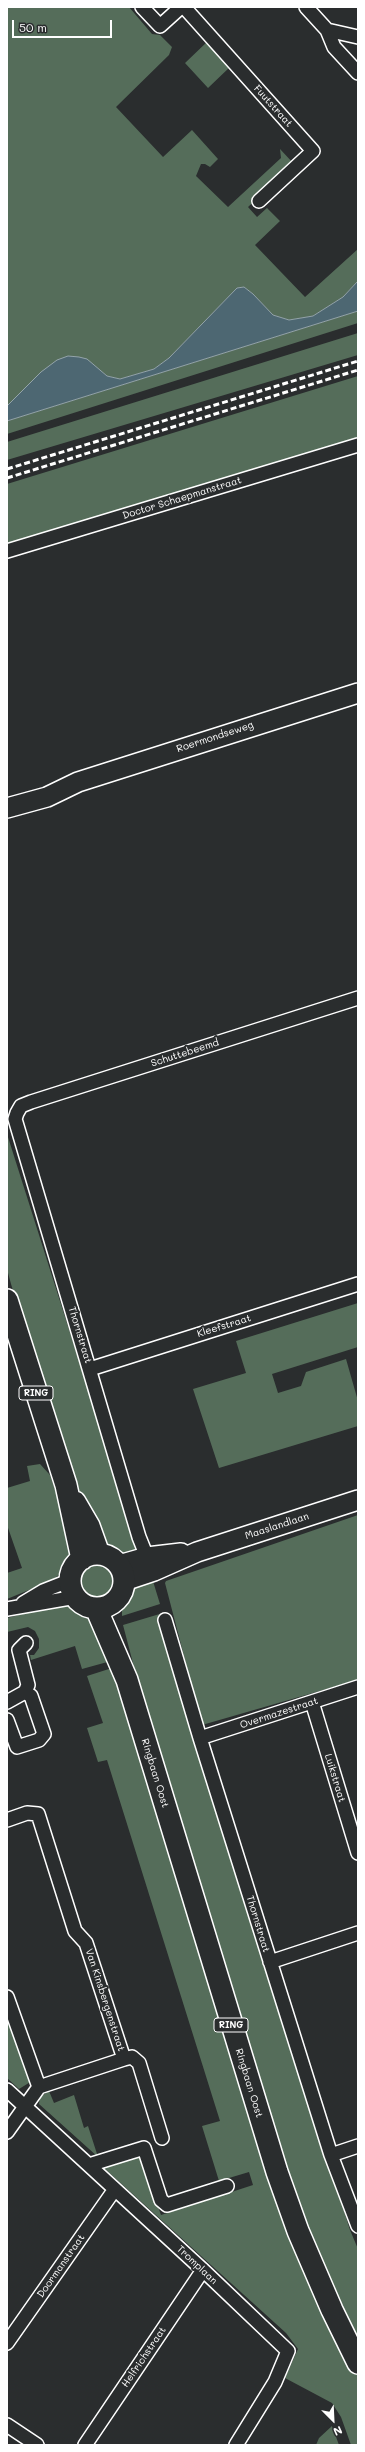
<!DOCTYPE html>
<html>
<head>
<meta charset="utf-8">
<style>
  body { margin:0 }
  #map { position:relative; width:365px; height:2452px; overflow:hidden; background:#2a2d2e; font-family:Mali,sans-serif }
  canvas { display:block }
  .frame { position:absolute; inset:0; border:8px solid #fff; pointer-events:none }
  .north { position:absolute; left:313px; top:2400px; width:40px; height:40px; -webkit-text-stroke:3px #2a2d2e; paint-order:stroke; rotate:156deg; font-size:11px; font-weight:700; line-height:16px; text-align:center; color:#fff }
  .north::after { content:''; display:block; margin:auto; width:14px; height:18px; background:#fff; clip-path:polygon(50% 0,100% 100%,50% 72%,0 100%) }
  .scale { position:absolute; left:12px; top:20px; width:100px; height:18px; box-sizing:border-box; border:2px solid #fff; border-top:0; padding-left:5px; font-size:12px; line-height:14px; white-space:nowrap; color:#fff; -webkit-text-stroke:3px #2a2d2e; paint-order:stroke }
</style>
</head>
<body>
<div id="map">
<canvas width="365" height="2452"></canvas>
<div class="frame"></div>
<div class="north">N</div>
<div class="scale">50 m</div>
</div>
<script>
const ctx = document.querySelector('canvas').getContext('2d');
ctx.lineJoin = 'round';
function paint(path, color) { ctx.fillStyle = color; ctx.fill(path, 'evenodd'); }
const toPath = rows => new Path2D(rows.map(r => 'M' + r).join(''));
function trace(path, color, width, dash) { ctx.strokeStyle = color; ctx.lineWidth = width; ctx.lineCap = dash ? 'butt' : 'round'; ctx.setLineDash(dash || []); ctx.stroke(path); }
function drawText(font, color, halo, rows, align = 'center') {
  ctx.font = font + ' Mali,sans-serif'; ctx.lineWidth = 4; ctx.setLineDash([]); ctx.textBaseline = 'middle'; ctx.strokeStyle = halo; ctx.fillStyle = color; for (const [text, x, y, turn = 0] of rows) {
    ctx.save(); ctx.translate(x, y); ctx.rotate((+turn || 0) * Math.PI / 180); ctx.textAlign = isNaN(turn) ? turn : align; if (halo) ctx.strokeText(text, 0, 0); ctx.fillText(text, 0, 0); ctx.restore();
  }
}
const green = toPath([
  [7,7,129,7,152,34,160,35,172,47,169,55,116,107,163,157,192,130,218,159,210,167,205,164,201,164,196,176,228,207,281,158,280,149,294,164,248,207,257,217,267,208,280,221,255,245,305,297,358,249,358,281,343,297,313,316,289,320,273,315,253,294,244,287,237,288,169,358,154,369,120,379,107,376,86,359,41,372,7,406],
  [208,41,231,66,208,88,185,63],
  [358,311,358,323,7,434,7,421],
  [358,333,358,355,7,460,7,442],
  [358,376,358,439,7,545,7,484],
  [7,1134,138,1547,137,1553,125,1556,117,1554,108,1549,96,1535,55,1428,11,1284,7,1269],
  [358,1303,358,1347,272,1374,278,1393,301,1386,306,1372,346,1359,358,1401,358,1426,219,1468,193,1389,246,1373,236,1341],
  [40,1464,50,1475,70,1533,72,1557,64,1571,51,1581,7,1599,7,1573,22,1568,7,1525,7,1488,30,1481,27,1466],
  [358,1515,358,1680,202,1725,165,1583,166,1581],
  '81 1581a16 16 0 1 1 32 0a16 16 0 1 1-32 0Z',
  [152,1578,160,1604,122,1616,122,1605,134,1585],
  [62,1604,75,1607,88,1614,111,1661,82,1669,75,1646,31,1660,30,1655,34,1655,39,1648,39,1639,35,1631,28,1627,7,1632,7,1618],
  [163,1613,164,1616,158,1618,350,2230,358,2249,358,2342,302,2221,156,1751,123,1625],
  [112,1668,276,2194,335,2330,358,2374,358,2445,351,2445,341,2417,332,2403,285,2378,298,2349,286,2333,104,2168,140,2157,161,2215,253,2185,249,2172,219,2181,202,2126,220,2121,107,1760,98,1762,87,1728,103,1723,87,1676],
  [7,2009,32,2081,19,2089,7,2078],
  [49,2091,54,2103,74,2095,84,2128,88,2126,98,2157,39,2104,40,2097],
  [332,2426,339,2445,316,2445,319,2438]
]);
const water = toPath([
  [358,281,358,311,7,421,7,406,41,372,57,360,68,356,79,357,87,359,107,376,120,379,154,369,169,358,237,288,244,287,253,294,273,315,289,320,313,316,343,297,358,281]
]);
const street = toPath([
  [142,7,160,26,181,7],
  [184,7,313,151,259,201],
  [306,7,327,30,358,37],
  [327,30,334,47,358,73],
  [7,551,358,445],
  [90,1369,358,1284],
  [147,1557,139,1537,15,1119,17,1113,21,1106,31,1102,358,998],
  [23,1603,43,1591,71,1580],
  [7,1609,76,1597],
  [165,1620,200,1738,331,2155,358,2226],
  [7,1702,25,1692,28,1685,19,1650,26,1643],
  [312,1702,358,1853],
  [7,1720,17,1747,39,1740,44,1734,31,1696,25,1692],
  [200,1738,358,1687],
  [7,1820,27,1813,38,1814,75,1931,86,1943,124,2059,132,2057,139,2063,162,2138],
  [270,1962,358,1933],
  [7,1997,39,2087],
  [7,2090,203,2270,288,2351,275,2382,236,2445],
  [7,2132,39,2087,124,2059],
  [331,2155,358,2146],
  [89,2165,144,2148,161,2200,167,2205,227,2186],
  [7,2343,115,2189],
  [7,2425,37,2445],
  [85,2445,203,2270]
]);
const secondary = toPath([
  [7,808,47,797,78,782,358,693],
  [119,1565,147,1557,181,1553],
  [124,1581,154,1571,197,1552,358,1500]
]);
const primary = toPath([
  [7,1300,66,1485,82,1559],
  [75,1502,89,1526,99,1554],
  '70 1581a27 27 0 1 1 54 0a27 27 0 1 1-54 0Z',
  [96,1608,127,1680,277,2172,298,2231,332,2310,358,2363]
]);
const rail = toPath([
  [7,469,358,361],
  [7,478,358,370]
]);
const shields = [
  [36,1393,34],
  [231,2025,34]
];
const shieldNames = [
  ["RING",36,1393],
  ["RING",231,2025]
];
const streetNames = [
  ["Fuutstraat",273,106,48],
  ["Doctor Schaepmanstraat",182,498,-17],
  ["Roermondseweg",215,737,-18],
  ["Schuttebeemd",185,1053,-18],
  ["Kleefstraat",224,1326,-17],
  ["Thornstraat",80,1335,73],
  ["Maaslandlaan",277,1526,-18],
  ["Overmazestraat",279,1713,-18],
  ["Ringbaan Oost",155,1773,73],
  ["Luikstraat",335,1778,73],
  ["Thornstraat",258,1924,73],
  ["Van Kinsbergenstraat",105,2000,72],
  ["Ringbaan Oost",249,2083,73],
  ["Tromplaan",197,2265,43],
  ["Doormanstraat",61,2266,-55],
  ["Helfrichstraat",144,2357,-56]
];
paint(green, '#556d5a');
paint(water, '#4d6772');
trace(water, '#94a4aa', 1);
trace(street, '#fff', 16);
trace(secondary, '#fff', 22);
trace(primary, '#fff', 24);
trace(street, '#2a2d2e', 13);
trace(secondary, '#2a2d2e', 19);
trace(primary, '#2a2d2e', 21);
trace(rail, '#fff', 3, [6, 3]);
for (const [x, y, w] of shields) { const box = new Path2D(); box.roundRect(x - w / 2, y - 7, w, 14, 3); ctx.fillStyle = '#2a2d2e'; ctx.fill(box); trace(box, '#fff', 1); }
drawText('bold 9px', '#fff', null, shieldNames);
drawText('10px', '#fff', '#2a2d2e', streetNames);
</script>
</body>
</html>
